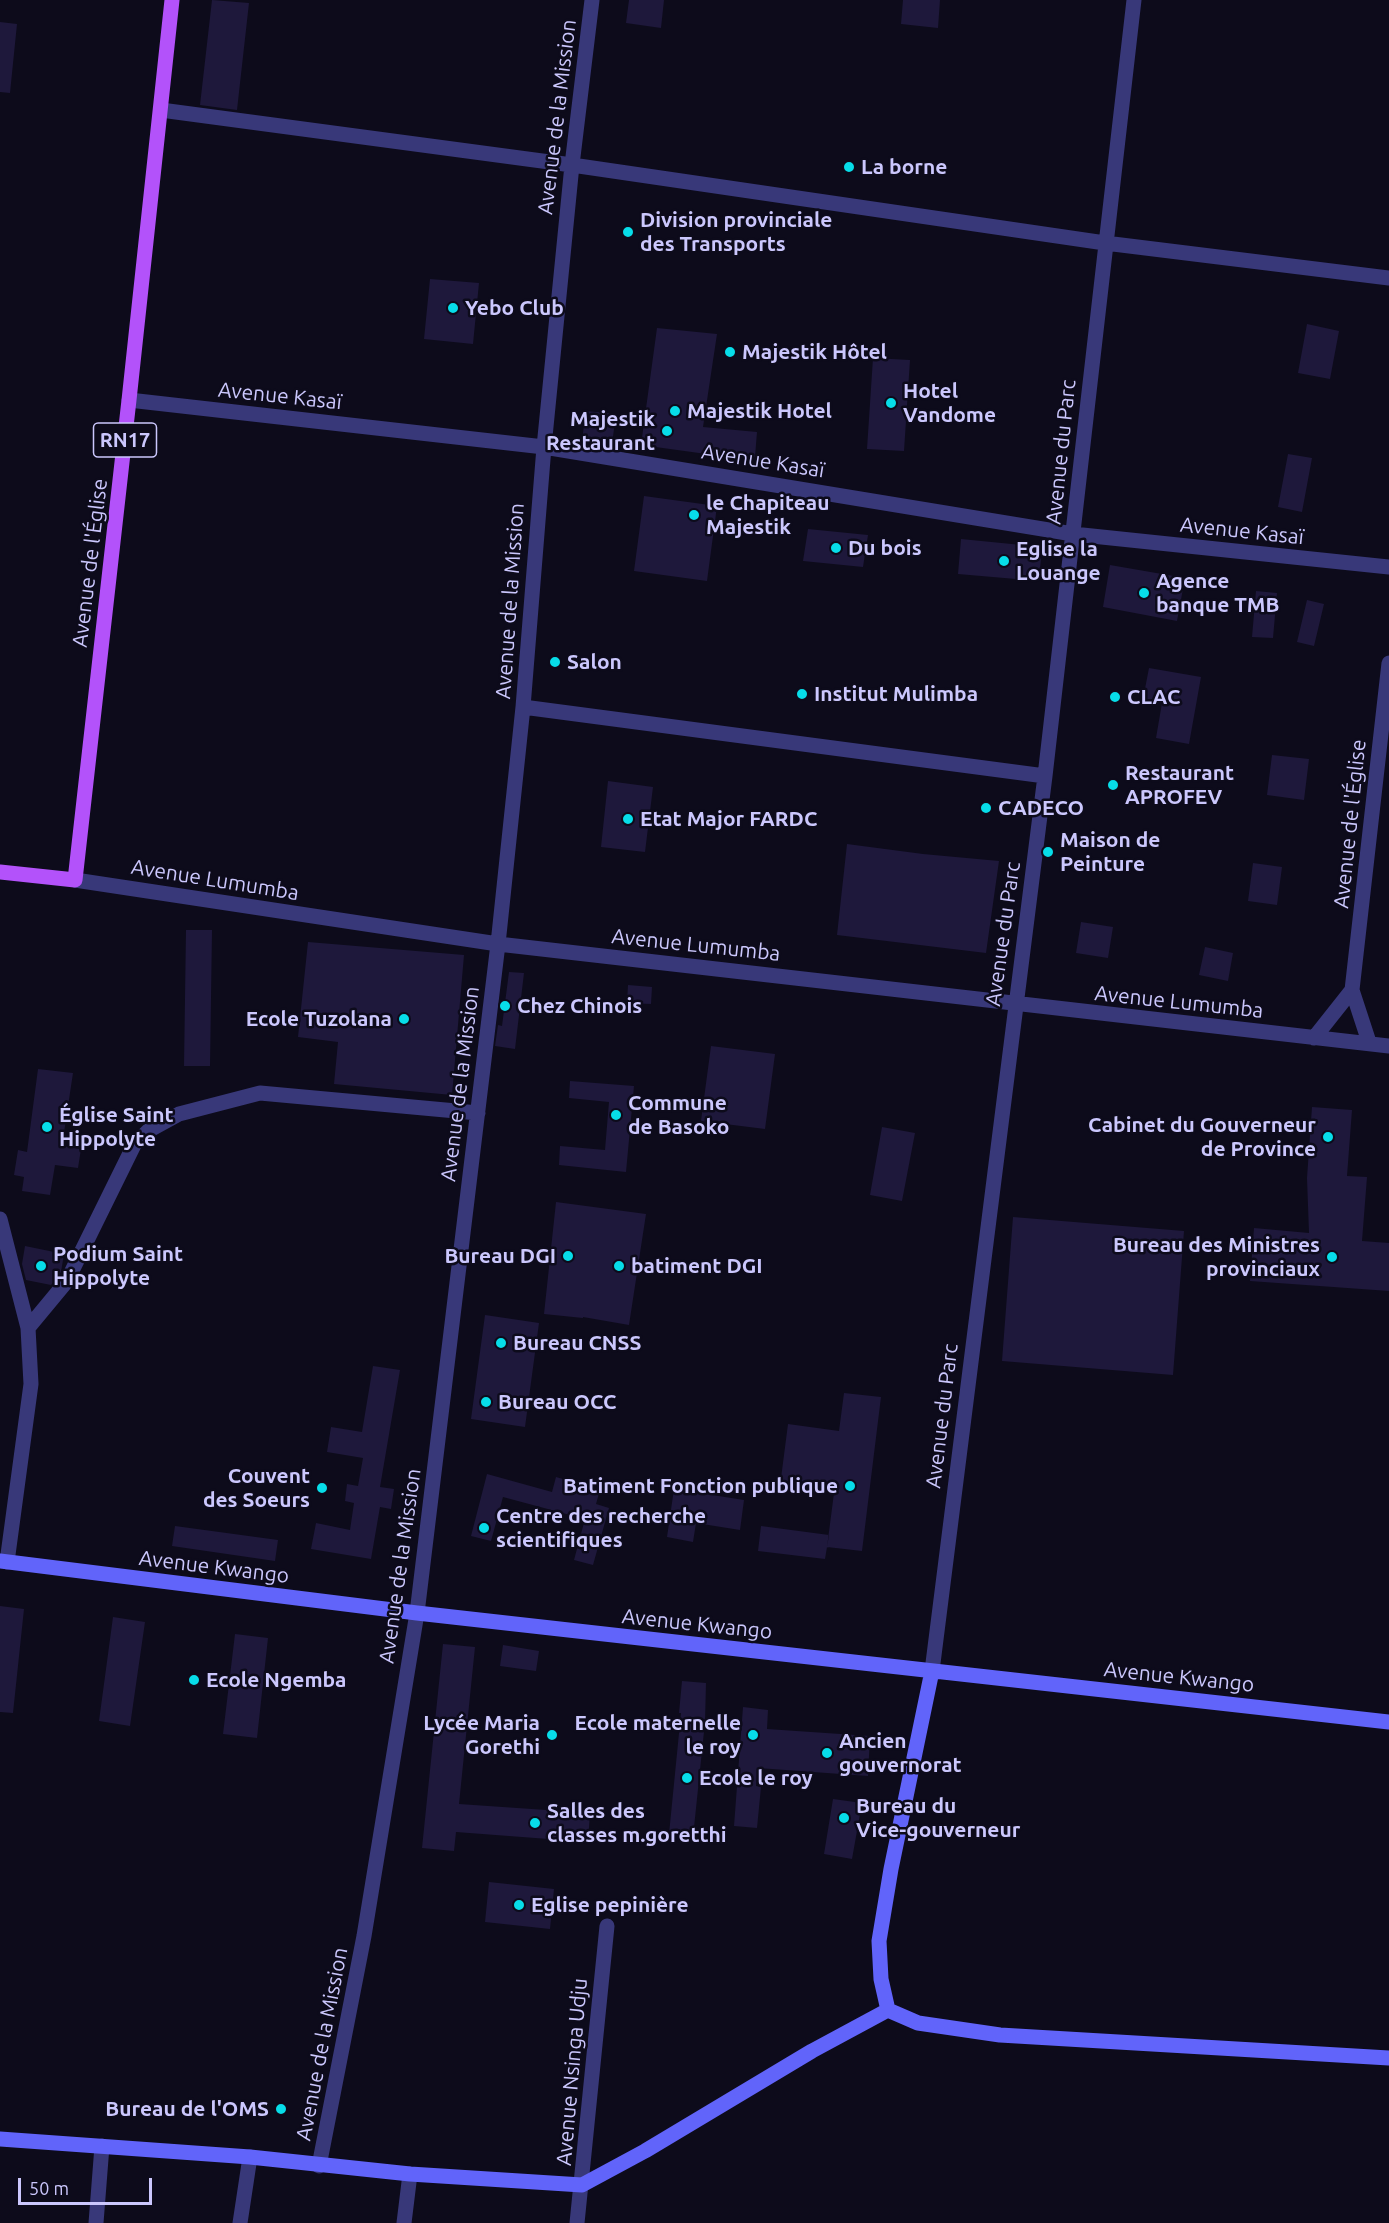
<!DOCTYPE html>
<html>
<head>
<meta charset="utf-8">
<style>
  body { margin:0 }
  #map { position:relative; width:1389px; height:2223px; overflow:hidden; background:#0d0b1b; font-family:Ubuntu,sans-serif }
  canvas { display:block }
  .scale { position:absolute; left:18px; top:2178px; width:134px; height:27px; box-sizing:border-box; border:3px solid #cbc7fd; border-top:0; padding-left:8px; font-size:18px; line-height:21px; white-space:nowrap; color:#cbc7fd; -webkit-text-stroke:4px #0d0b1b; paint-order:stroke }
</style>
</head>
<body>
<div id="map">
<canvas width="1389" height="2223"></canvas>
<div class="scale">50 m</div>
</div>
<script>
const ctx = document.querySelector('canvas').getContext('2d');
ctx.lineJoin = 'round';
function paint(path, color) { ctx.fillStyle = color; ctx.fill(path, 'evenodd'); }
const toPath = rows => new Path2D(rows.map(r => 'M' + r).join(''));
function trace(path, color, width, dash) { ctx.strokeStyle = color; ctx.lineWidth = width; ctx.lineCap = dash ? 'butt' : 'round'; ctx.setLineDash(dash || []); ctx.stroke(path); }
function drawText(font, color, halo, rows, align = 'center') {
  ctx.font = font + ' Ubuntu,sans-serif'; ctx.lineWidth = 5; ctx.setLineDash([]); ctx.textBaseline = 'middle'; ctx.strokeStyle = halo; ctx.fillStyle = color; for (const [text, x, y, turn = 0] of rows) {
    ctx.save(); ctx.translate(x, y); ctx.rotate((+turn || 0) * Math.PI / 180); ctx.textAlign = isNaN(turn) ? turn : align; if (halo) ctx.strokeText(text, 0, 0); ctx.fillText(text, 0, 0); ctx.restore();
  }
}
const building = toPath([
  [212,0,249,3,237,110,200,105],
  [629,0,664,0,661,28,626,23],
  [903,0,940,0,938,28,901,24],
  [0,22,17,24,10,93,0,92],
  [430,279,479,283,473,344,424,339],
  [1307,324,1339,331,1330,379,1298,373],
  [657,328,717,334,703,427,757,432,755,457,699,453,641,445],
  [873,358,910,360,904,451,867,449],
  [586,411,616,414,612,444,582,440],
  [1288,454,1312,458,1302,512,1278,507],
  [644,496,717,506,707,581,634,571],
  [808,529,868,535,863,567,803,561],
  [961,539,1042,547,1039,581,958,574],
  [1110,565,1185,578,1177,621,1103,607],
  [1256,591,1277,593,1273,638,1252,637],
  [1307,600,1324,604,1314,646,1297,642],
  [1149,668,1201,677,1189,744,1156,738,1162,703,1143,699],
  [1272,755,1309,759,1304,800,1267,795],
  [608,781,653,787,645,852,601,847],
  [847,844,923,854,999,861,986,953,837,935],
  [1253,863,1282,867,1277,905,1248,901],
  [1081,922,1113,927,1108,958,1076,953],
  [186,930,212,930,210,1066,184,1066],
  [308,942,464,955,452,1095,334,1084,338,1042,298,1037],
  [1205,947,1233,953,1228,981,1199,975],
  [509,972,524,973,515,1049,495,1046,498,1025,502,1026],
  [628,985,652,987,651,1004,627,1003],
  [711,1046,775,1054,765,1129,701,1121],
  [38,1069,73,1073,62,1146,81,1149,78,1168,55,1165,50,1195,22,1191,24,1177,14,1175,18,1150,27,1152],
  [570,1081,634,1086,626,1172,559,1165,560,1146,605,1150,609,1102,569,1098],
  [1312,1107,1352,1110,1347,1176,1367,1177,1362,1241,1389,1243,1389,1291,1250,1281,1254,1228,1309,1233,1307,1178],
  [882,1127,915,1133,902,1201,870,1195],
  [556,1202,646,1214,629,1325,583,1317,583,1318,544,1314],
  [1013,1217,1184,1231,1173,1375,1002,1361],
  [25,1246,64,1254,61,1272,51,1285,26,1280,22,1264],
  [485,1315,539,1323,525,1427,471,1419],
  [373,1366,400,1370,380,1487,394,1489,391,1509,380,1507,371,1559,311,1549,316,1523,350,1530,354,1503,345,1501,347,1484,358,1486,363,1458,327,1452,331,1427,362,1432],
  [844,1393,881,1397,862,1551,827,1547,834,1493,780,1486,788,1424,839,1431],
  [487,1474,552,1492,556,1477,600,1490,596,1504,609,1508,593,1565,574,1560,585,1519,503,1497,491,1541,471,1536],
  [674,1489,744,1500,740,1530,696,1523,693,1542,667,1537],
  [175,1526,278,1540,275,1561,172,1546],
  [761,1526,829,1535,825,1559,758,1551],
  [0,1606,24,1609,13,1713,0,1712],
  [113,1617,145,1622,130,1726,99,1721],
  [235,1634,268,1638,257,1738,223,1734],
  [443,1644,475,1647,459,1804,590,1813,588,1842,456,1832,454,1851,422,1848],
  [503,1645,539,1651,536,1671,500,1666],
  [682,1681,706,1683,705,1722,693,1837,669,1834,681,1713,679,1713],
  [743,1707,768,1710,767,1729,870,1736,868,1776,758,1768,756,1786,761,1787,757,1828,734,1826],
  [833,1799,862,1803,852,1859,824,1854],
  [489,1882,554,1889,550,1929,485,1922]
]);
const street = toPath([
  [161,110,572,165,1105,243,1389,278],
  [129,400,544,447,1073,534,1389,567],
  [523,707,1045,776],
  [75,880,498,944,1389,1046],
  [1314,1038,1352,990],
  [1369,1042,1352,990,1389,663],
  [0,1219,28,1328,31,1384,7,1562],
  [28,1328,67,1281,134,1145,148,1131,179,1114,260,1093,478,1113],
  [932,1671,1045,776,1134,0],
  [319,2166,364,1936,417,1613,498,944,523,707,544,447,572,165,592,0],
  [96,2223,102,2146],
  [240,2223,250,2157],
  [404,2223,410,2174],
  [577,2223,607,1926]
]);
const secondary = toPath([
  [0,1561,417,1613,1389,1722],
  [932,1671,891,1869,879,1941,881,1979,888,2010,918,2023,1000,2035,1389,2058],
  [0,2139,250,2157,410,2174,582,2185,645,2151,812,2051,888,2010]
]);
const primary = toPath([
  [0,872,75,880,129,400,172,0]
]);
const markers = [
  [849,167,6,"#07dde9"],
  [628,232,6,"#07dde9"],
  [453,308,6,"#07dde9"],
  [730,352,6,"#07dde9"],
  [891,403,6,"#07dde9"],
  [675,411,6,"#07dde9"],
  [667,431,6,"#07dde9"],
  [694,515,6,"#07dde9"],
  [836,548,6,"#07dde9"],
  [1004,561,6,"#07dde9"],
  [1144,593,6,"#07dde9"],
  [555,662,6,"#07dde9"],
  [802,694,6,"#07dde9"],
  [1115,697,6,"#07dde9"],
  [1113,785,6,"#07dde9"],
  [986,808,6,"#07dde9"],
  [628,819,6,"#07dde9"],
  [1048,852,6,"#07dde9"],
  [505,1006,6,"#07dde9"],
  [404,1019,6,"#07dde9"],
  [616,1115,6,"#07dde9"],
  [47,1127,6,"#07dde9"],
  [1328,1137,6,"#07dde9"],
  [568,1256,6,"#07dde9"],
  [1332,1257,6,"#07dde9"],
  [41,1266,6,"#07dde9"],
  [619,1266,6,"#07dde9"],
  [501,1343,6,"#07dde9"],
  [486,1402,6,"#07dde9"],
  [850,1486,6,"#07dde9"],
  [322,1488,6,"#07dde9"],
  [484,1528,6,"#07dde9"],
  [194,1680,6,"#07dde9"],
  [552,1735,6,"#07dde9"],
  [753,1735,6,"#07dde9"],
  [827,1753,6,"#07dde9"],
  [687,1778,6,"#07dde9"],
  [844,1818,6,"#07dde9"],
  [535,1823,6,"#07dde9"],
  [519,1905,6,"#07dde9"],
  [281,2109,6,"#07dde9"]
];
const shields = [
  [125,440,63]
];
const shieldNames = [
  ["RN17",125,440]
];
const streetNames = [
  ["Avenue de la Mission",557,117,-83],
  ["Avenue Kasaï",280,396,6],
  ["Avenue du Parc",1061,452,-84],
  ["Avenue Kasaï",763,461,9],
  ["Avenue Kasaï",1242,531,6],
  ["Avenue de l'Église",90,563,-83],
  ["Avenue de la Mission",510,601,-86],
  ["Avenue de l'Église",1350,824,-84],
  ["Avenue Lumumba",215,880,9],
  ["Avenue du Parc",1003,934,-82],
  ["Avenue Lumumba",696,945,6],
  ["Avenue Lumumba",1179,1002,6],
  ["Avenue de la Mission",460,1084,-83],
  ["Avenue du Parc",942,1416,-83],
  ["Avenue de la Mission",400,1566,-82],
  ["Avenue Kwango",214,1567,7],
  ["Avenue Kwango",697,1624,6],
  ["Avenue Kwango",1179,1677,6],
  ["Avenue de la Mission",322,2044,-79],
  ["Avenue Nsinga Udju",572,2072,-85]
];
const poiNames = [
  ["La borne",861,167],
  ["Division provinciale",640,220],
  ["des Transports",640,244],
  ["Yebo Club",465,308],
  ["Majestik Hôtel",742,352],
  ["Hotel",903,391],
  ["Vandome",903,415],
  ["Majestik Hotel",687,411],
  ["Majestik",655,419,"right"],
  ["Restaurant",655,443,"right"],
  ["le Chapiteau",706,503],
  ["Majestik",706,527],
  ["Du bois",848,548],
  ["Eglise la",1016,549],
  ["Louange",1016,573],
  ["Agence",1156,581],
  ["banque TMB",1156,605],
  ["Salon",567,662],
  ["Institut Mulimba",814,694],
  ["CLAC",1127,697],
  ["Restaurant",1125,773],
  ["APROFEV",1125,797],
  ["CADECO",998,808],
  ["Etat Major FARDC",640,819],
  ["Maison de",1060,840],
  ["Peinture",1060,864],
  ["Chez Chinois",517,1006],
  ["Ecole Tuzolana",392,1019,"right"],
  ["Commune",628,1103],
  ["de Basoko",628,1127],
  ["Église Saint",59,1115],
  ["Hippolyte",59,1139],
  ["Cabinet du Gouverneur",1316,1125,"right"],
  ["de Province",1316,1149,"right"],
  ["Bureau des Ministres",1320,1245,"right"],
  ["provinciaux",1320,1269,"right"],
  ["Podium Saint",53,1254],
  ["Hippolyte",53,1278],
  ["Bureau DGI",556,1256,"right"],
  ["batiment DGI",631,1266],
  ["Bureau CNSS",513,1343],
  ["Bureau OCC",498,1402],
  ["Couvent",310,1476,"right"],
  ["des Soeurs",310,1500,"right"],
  ["Batiment Fonction publique",838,1486,"right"],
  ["Centre des recherche",496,1516],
  ["scientifiques",496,1540],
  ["Ecole Ngemba",206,1680],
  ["Lycée Maria",540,1723,"right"],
  ["Gorethi",540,1747,"right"],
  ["Ecole maternelle",741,1723,"right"],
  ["le roy",741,1747,"right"],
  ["Ancien",839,1741],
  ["gouvernorat",839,1765],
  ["Ecole le roy",699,1778],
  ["Bureau du",856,1806],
  ["Vice-gouverneur",856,1830],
  ["Salles des",547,1811],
  ["classes m.goretthi",547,1835],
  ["Eglise pepinière",531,1905],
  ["Bureau de l'OMS",269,2109,"right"]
];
paint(building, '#1e183b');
trace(street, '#383879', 15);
trace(secondary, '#6164fa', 15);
trace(primary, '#b352fa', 15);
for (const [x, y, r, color] of markers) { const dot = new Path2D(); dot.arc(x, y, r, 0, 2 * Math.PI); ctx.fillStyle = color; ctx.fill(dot); trace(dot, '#0d0b1b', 2); }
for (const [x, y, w] of shields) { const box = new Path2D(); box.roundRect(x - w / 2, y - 17, w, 34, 4.5); ctx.fillStyle = '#0d0b1b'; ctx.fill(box); trace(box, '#cbc7fd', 1.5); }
drawText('bold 20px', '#cbc7fd', null, shieldNames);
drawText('21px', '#cbc7fd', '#0d0b1b', streetNames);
drawText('bold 21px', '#cbc7fd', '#0d0b1b', poiNames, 'left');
</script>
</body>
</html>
